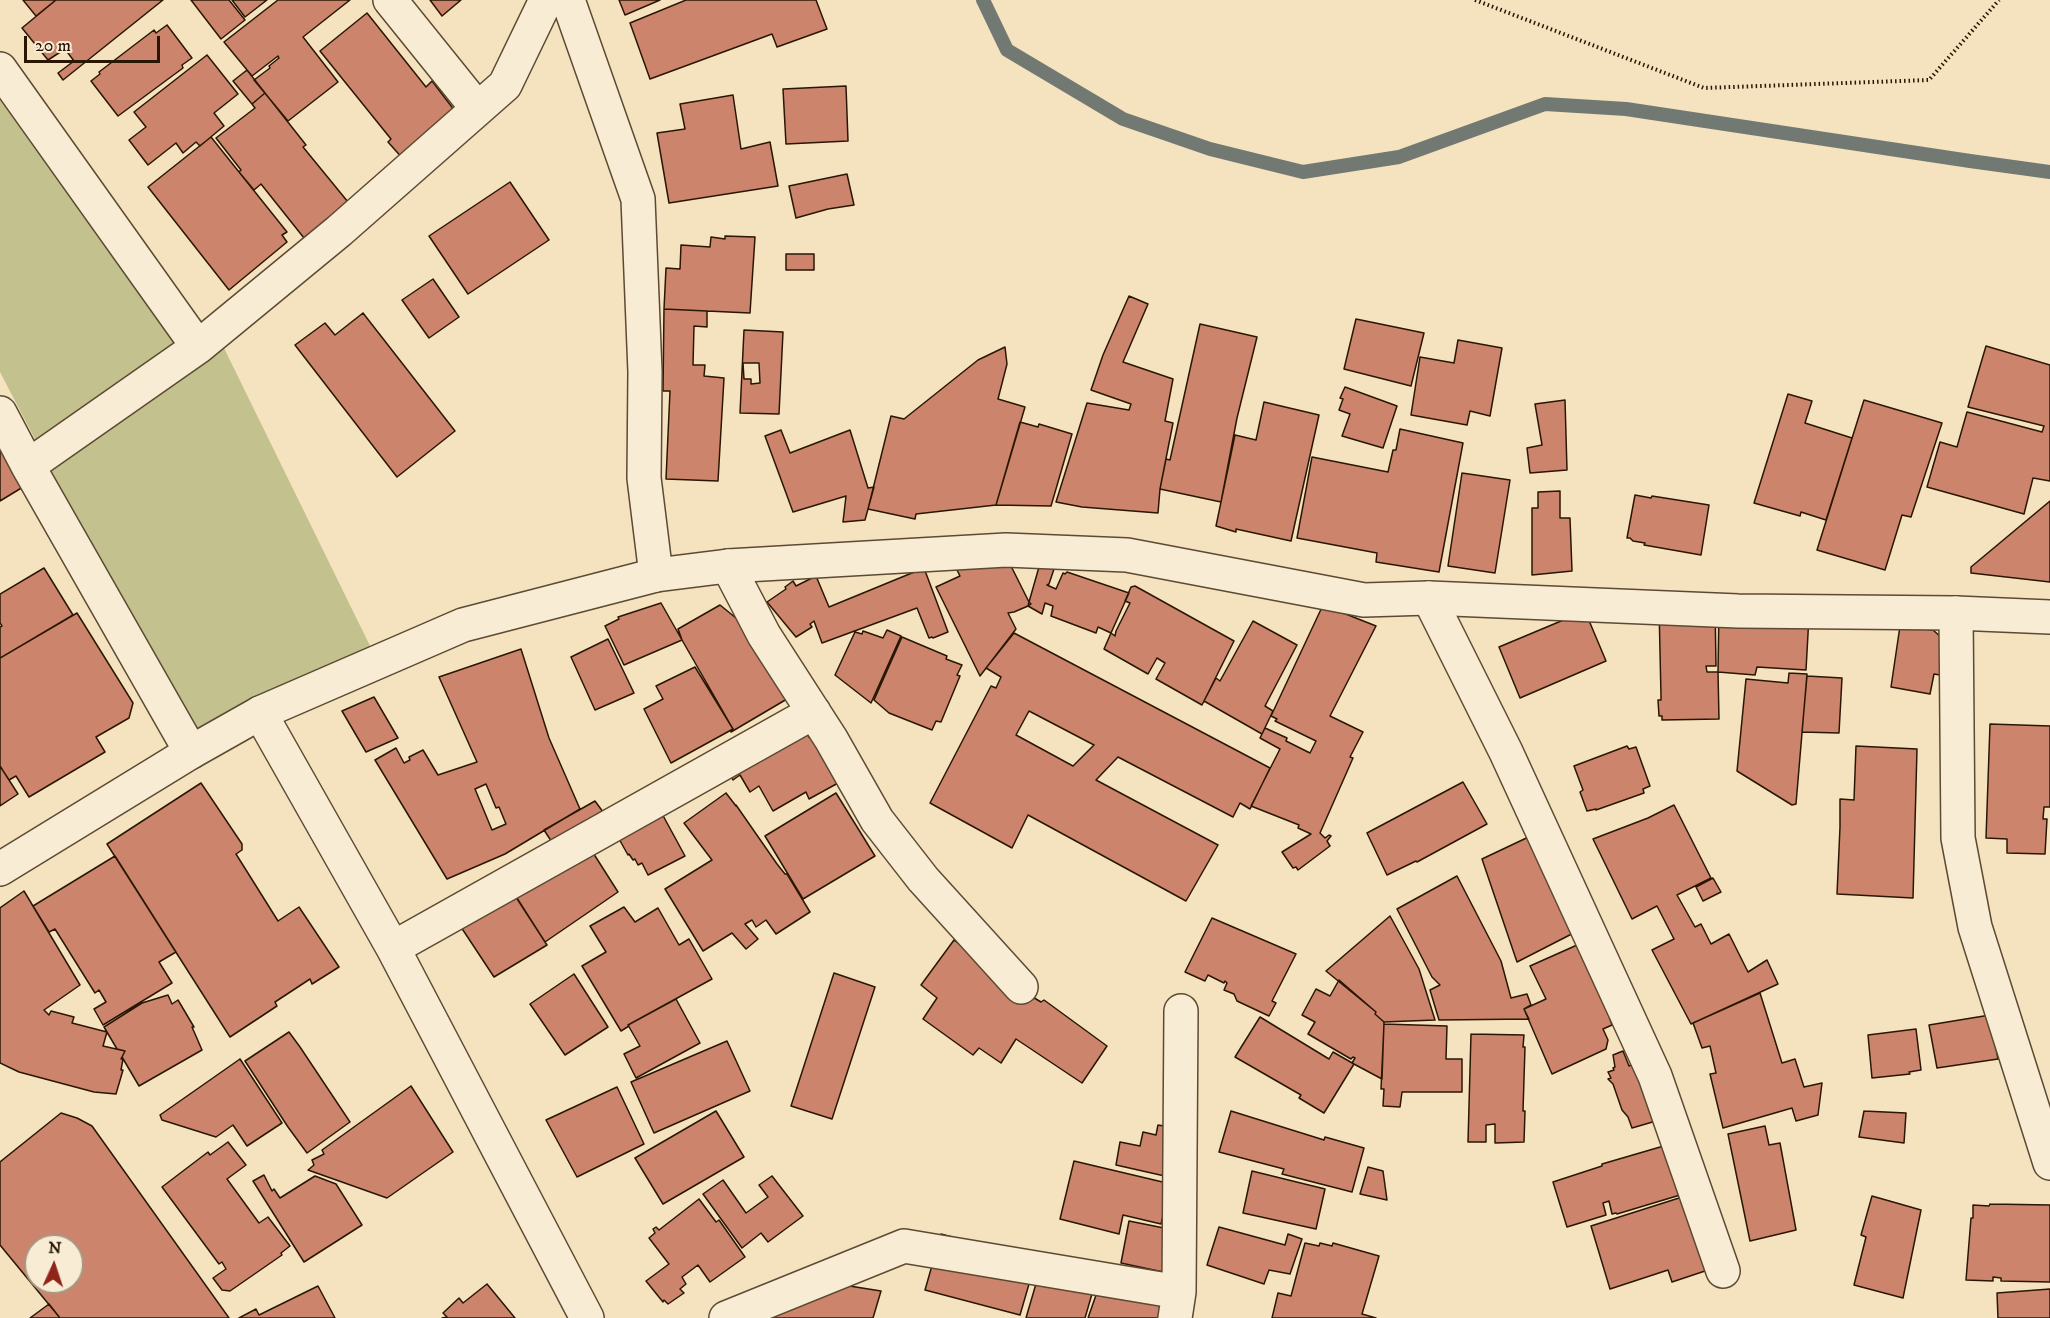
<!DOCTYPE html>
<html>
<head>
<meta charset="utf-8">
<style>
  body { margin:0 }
  #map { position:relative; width:2050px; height:1318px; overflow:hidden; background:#f5e2bf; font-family:"IM FELL DW Pica",serif }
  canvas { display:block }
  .north { position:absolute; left:24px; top:1234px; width:60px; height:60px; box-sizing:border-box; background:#f8ecd5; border:2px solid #a59781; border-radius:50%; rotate:3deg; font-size:16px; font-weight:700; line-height:24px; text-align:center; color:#291703 }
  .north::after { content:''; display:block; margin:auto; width:21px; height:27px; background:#8f2418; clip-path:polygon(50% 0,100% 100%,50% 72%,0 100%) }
  .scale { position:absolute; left:24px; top:36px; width:136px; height:27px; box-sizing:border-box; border:3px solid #291703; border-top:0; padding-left:8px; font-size:18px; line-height:21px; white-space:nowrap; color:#291703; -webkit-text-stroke:4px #f8ecd5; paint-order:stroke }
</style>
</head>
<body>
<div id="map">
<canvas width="2050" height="1318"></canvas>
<div class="north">N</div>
<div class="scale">20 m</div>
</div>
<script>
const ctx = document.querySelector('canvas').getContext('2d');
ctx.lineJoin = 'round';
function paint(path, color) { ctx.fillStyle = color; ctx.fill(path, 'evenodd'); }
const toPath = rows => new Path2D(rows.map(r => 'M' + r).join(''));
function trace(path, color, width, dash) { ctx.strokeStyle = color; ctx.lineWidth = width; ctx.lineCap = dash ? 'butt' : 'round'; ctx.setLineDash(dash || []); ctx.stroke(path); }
const green = toPath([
  [0,95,178,341,38,445,0,372],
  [222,344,372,650,194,732,43,470]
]);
const stream = toPath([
  [983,0,1007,50,1123,119,1210,149,1303,172,1399,157,1545,104,1626,109,1970,161,2050,172]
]);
const building = toPath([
  [23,0,56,0,36,16,23,0],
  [56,0,163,0,63,80,58,73,74,61,65,49,48,60,22,28,56,0],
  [191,0,229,0,245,20,221,39,191,0],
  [232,0,267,0,245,17,232,0],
  [278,0,350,0,303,37,338,82,288,121,254,80,270,68,269,66,279,58,278,56,252,76,224,42,278,0],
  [430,0,461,0,442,16,430,0],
  [619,0,660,0,625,15,619,0],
  [686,0,816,0,827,29,777,47,772,34,650,79,630,23,686,0],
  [367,13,426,87,432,81,458,115,404,160,388,142,391,139,320,51,367,13],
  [167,25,192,58,182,65,183,68,118,116,91,81,100,74,99,72,154,30,156,33,167,25],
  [207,55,238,94,214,113,224,126,200,146,196,142,183,153,176,143,148,165,129,140,146,127,134,112,207,55],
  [247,70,265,93,252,104,233,81,247,70],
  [846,86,848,141,786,144,783,89,846,86],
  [265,93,306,145,303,147,348,202,304,238,261,184,254,190,239,172,241,170,216,138,255,108,252,104,265,93],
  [733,95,741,149,770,142,778,186,669,203,657,133,685,129,680,104,733,95],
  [211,137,287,232,282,235,287,242,229,290,148,187,211,137],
  [847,174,854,205,828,209,796,218,789,186,847,174],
  [510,182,549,240,468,294,429,236,510,182],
  [725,236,755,237,750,313,664,309,666,268,680,269,681,245,710,247,711,237,725,239,725,236],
  [786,254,814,254,814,270,786,270,786,254],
  [433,279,459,317,429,338,402,300,433,279],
  [1129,296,1148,304,1123,362,1173,379,1165,421,1173,423,1160,489,1158,513,1082,507,1056,502,1087,403,1129,410,1131,404,1091,390,1103,355,1129,296],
  [664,309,707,311,707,327,694,326,693,365,705,365,704,376,724,378,718,481,666,479,670,391,663,391,664,309],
  [363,313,455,431,397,477,295,345,325,323,335,335,363,313],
  [1356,319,1424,333,1411,386,1344,369,1356,319],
  [1200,324,1257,337,1237,418,1221,502,1160,489,1166,459,1170,460,1200,324],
  [744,330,783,332,779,414,740,413,744,330],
  [1458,340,1502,348,1490,416,1470,411,1467,425,1411,415,1420,357,1454,363,1458,340],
  [1986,346,2050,365,2050,481,2033,478,2024,514,1927,487,1940,442,1957,447,1967,412,2042,432,2044,426,1968,407,1986,346],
  [1005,347,1007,364,998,399,1025,407,996,505,916,514,915,519,868,509,891,416,904,419,978,360,1005,347],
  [743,363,759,363,760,383,751,384,751,379,744,379,743,363],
  [1345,387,1397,406,1383,448,1342,436,1350,414,1339,410,1343,399,1340,398,1345,387],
  [1788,394,1812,401,1805,423,1852,438,1826,520,1801,512,1800,516,1754,503,1788,394],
  [1565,400,1567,470,1530,473,1527,448,1542,445,1535,404,1565,400],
  [1864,400,1942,423,1911,517,1902,515,1885,570,1817,550,1864,400],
  [1264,402,1319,415,1291,541,1236,529,1236,532,1216,526,1235,435,1256,440,1264,402],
  [1020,422,1038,427,1039,424,1072,434,1051,506,996,505,1020,422],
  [1400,429,1463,443,1439,572,1376,562,1377,553,1297,538,1312,457,1388,472,1393,450,1396,450,1400,429],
  [781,430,790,453,850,430,868,488,874,487,865,520,843,522,846,496,793,512,765,436,781,430],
  [0,445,23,487,0,501,0,445],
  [1462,473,1510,480,1495,573,1448,566,1462,473],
  [1560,491,1560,518,1570,518,1572,571,1532,575,1532,508,1538,508,1538,492,1560,491],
  [1635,495,1651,498,1652,496,1709,505,1701,555,1644,545,1645,543,1633,541,1630,538,1627,538,1635,495],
  [2050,501,2050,582,1971,573,1971,567,2050,501],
  [1005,554,1029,602,1028,606,1014,612,1008,613,1016,629,980,676,936,587,960,576,955,566,1005,554],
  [1041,560,1056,563,1049,584,1047,585,1056,589,1063,573,1065,574,1067,572,1129,593,1111,633,1098,627,1096,633,1051,616,1053,606,1045,603,1042,614,1028,606,1031,604,1029,602,1041,560],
  [44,568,73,615,0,658,0,627,2,626,0,623,0,594,44,568],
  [924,568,948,632,933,638,932,637,929,638,917,608,822,643,814,621,810,624,812,627,796,637,767,602,786,589,785,587,793,581,796,586,816,576,829,607,924,568],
  [1135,586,1234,641,1202,705,1156,679,1165,663,1157,658,1148,674,1104,649,1111,633,1115,636,1116,631,1130,603,1125,601,1131,587,1135,586],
  [661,603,682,640,624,665,605,626,619,619,618,617,661,603],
  [1715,604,1716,666,1706,666,1707,672,1718,672,1719,719,1662,720,1662,716,1659,716,1658,700,1661,700,1661,696,1659,607,1715,604],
  [720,605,747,627,787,699,731,732,733,729,682,640,678,629,720,605],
  [1323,605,1376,626,1330,716,1363,732,1350,757,1353,758,1320,833,1325,838,1329,835,1331,836,1327,841,1330,846,1298,870,1296,867,1293,868,1282,852,1311,834,1298,828,1299,825,1251,806,1280,749,1260,738,1265,728,1287,738,1286,741,1310,753,1316,741,1275,721,1277,719,1271,716,1323,605],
  [1719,608,1809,616,1806,670,1757,667,1755,675,1718,672,1719,608],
  [1585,611,1606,661,1520,698,1499,647,1585,611],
  [77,613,133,703,129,718,96,737,105,752,29,797,16,776,9,780,0,766,0,658,77,613],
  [1253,621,1297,645,1265,706,1273,711,1262,734,1204,701,1216,678,1220,681,1253,621],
  [1900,626,1933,630,1942,638,1946,676,1934,674,1930,694,1891,687,1900,626],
  [887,630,901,636,871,703,835,675,855,632,862,634,863,631,883,638,887,630],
  [1014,633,1270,768,1250,809,1240,803,1233,817,1118,757,1096,780,1218,845,1186,901,1028,815,1012,848,930,803,991,686,996,688,1001,677,986,668,1014,633],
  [1029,711,1094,745,1073,766,1016,735,1029,711],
  [902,637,947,656,946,659,962,665,957,675,960,676,941,722,936,721,932,730,889,713,874,700,902,637],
  [608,639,634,693,595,710,571,657,608,639],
  [521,649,549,738,580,809,505,854,447,879,375,760,396,748,404,763,410,760,409,757,423,750,438,775,477,762,439,677,521,649],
  [486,784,496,808,499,807,506,824,492,830,475,789,486,784],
  [695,667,733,729,671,763,644,709,663,699,656,686,695,667],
  [1789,673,1807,674,1796,804,1792,805,1737,771,1746,679,1788,683,1789,673],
  [1807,676,1842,678,1839,733,1802,732,1807,676],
  [374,697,398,738,366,752,342,711,374,697],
  [797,717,809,737,814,735,849,777,809,799,806,792,773,811,759,786,750,792,740,775,733,780,723,759,797,717],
  [1990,724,2050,726,2050,807,2044,807,2043,819,2047,819,2045,854,2007,853,2007,839,1986,838,1990,724],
  [1627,746,1629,749,1636,747,1650,786,1643,789,1644,793,1596,810,1596,809,1587,811,1580,792,1583,790,1574,766,1627,746],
  [1856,746,1917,749,1913,898,1837,894,1840,827,1840,799,1854,800,1856,746],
  [0,766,18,794,0,806,0,766],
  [1463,782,1487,824,1417,862,1416,861,1387,875,1367,833,1463,782],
  [201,783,242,844,242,850,236,854,278,921,299,907,339,967,312,984,310,979,275,1002,277,1006,230,1037,107,844,201,783],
  [726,793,736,806,736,805,777,864,785,874,787,874,810,912,776,934,766,920,756,927,752,920,745,924,758,939,746,949,732,933,703,951,665,889,712,860,684,823,726,793],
  [836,793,875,856,803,899,765,836,836,793],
  [654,799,685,856,648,875,642,863,638,865,635,859,633,860,629,854,628,855,609,821,654,799],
  [595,801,606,816,559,853,544,830,595,801],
  [1674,805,1711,878,1677,895,1695,927,1701,924,1711,944,1729,934,1748,972,1767,960,1778,984,1691,1024,1652,950,1674,939,1657,906,1632,919,1593,839,1648,818,1674,805],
  [1537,833,1579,874,1601,919,1517,962,1482,859,1537,833],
  [583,837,618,892,545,942,508,884,583,837],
  [115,856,176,952,159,962,172,983,103,1025,94,1009,106,1002,99,990,95,993,55,929,49,932,33,906,115,856],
  [1457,876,1501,961,1511,998,1527,994,1531,1005,1524,1009,1529,1019,1439,1020,1430,990,1440,985,1432,977,1397,909,1457,876],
  [1713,878,1721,892,1703,901,1696,887,1713,878],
  [24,891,80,985,44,1010,49,1015,51,1011,74,1017,72,1023,107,1032,103,1046,125,1051,121,1059,123,1059,121,1070,123,1070,116,1094,94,1092,19,1072,0,1063,0,908,24,891],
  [512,891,547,945,494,977,459,924,512,891],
  [624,907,635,922,658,908,679,945,689,939,712,979,628,1025,629,1026,621,1031,582,966,606,952,590,926,624,907],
  [1390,916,1419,969,1435,1020,1384,1022,1375,1014,1376,1012,1326,971,1390,916],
  [1212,918,1296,954,1272,1001,1276,1003,1269,1016,1237,1001,1234,994,1224,990,1227,983,1225,981,1224,983,1208,975,1205,981,1185,972,1212,918],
  [1604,933,1636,999,1608,1013,1612,1025,1603,1029,1608,1040,1606,1049,1552,1074,1524,1009,1546,999,1530,966,1604,933],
  [954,940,1026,993,1041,1002,1044,1000,1107,1046,1082,1083,1016,1039,1001,1063,979,1048,973,1055,923,1019,937,998,921,985,954,940],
  [834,973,875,987,832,1119,791,1106,834,973],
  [574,974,608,1027,565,1055,530,1004,574,974],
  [1339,980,1376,1012,1375,1014,1384,1022,1382,1079,1352,1063,1355,1058,1353,1057,1351,1059,1308,1034,1315,1022,1302,1015,1316,989,1330,996,1339,980],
  [1760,993,1782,1063,1795,1059,1804,1087,1822,1083,1818,1115,1796,1121,1792,1108,1723,1128,1710,1074,1716,1073,1710,1046,1702,1048,1693,1023,1760,993],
  [168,995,172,1004,178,1000,194,1027,192,1027,202,1050,139,1086,122,1057,125,1051,117,1049,104,1027,142,1003,168,995],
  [676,999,700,1043,636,1078,624,1054,640,1046,628,1025,676,999],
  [1990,1015,1998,1059,1937,1068,1929,1025,1990,1015],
  [1260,1017,1329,1059,1333,1052,1354,1064,1324,1113,1299,1098,1301,1095,1235,1057,1260,1017],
  [1384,1024,1447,1026,1446,1059,1462,1059,1462,1092,1402,1092,1400,1107,1383,1106,1384,1089,1381,1089,1384,1024],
  [1916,1029,1921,1070,1909,1072,1910,1074,1872,1078,1868,1035,1916,1029],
  [289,1032,300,1047,350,1122,307,1153,288,1127,245,1061,289,1032],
  [1471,1034,1524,1035,1523,1047,1525,1047,1523,1111,1525,1111,1524,1142,1495,1143,1495,1124,1486,1125,1486,1142,1468,1142,1471,1034],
  [727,1041,750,1091,654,1133,631,1082,727,1041],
  [1623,1051,1629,1066,1650,1056,1673,1116,1632,1128,1628,1117,1622,1110,1613,1084,1608,1079,1611,1078,1608,1072,1614,1070,1613,1068,1615,1067,1613,1055,1623,1051],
  [240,1059,282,1123,247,1146,233,1125,216,1137,162,1120,160,1115,240,1059],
  [411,1086,453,1152,387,1198,308,1170,314,1165,312,1160,324,1154,322,1150,411,1086],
  [617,1087,644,1144,577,1177,546,1120,617,1087],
  [716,1111,744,1157,663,1204,635,1158,716,1111],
  [1231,1111,1324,1140,1325,1137,1364,1148,1352,1192,1282,1174,1284,1169,1219,1152,1231,1111],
  [1864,1111,1906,1113,1904,1143,1859,1137,1864,1111],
  [61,1113,77,1118,92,1126,229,1318,60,1318,0,1245,0,1162,61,1113],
  [36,1246,72,1246,72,1282,36,1282,36,1246],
  [1158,1125,1188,1130,1178,1179,1116,1165,1120,1142,1140,1146,1143,1132,1156,1135,1158,1125],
  [1765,1126,1769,1145,1780,1143,1796,1230,1750,1241,1728,1134,1765,1126],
  [1691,1138,1700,1189,1617,1214,1616,1213,1612,1214,1609,1201,1603,1203,1606,1215,1567,1227,1553,1182,1602,1166,1602,1164,1691,1138],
  [228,1142,246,1165,227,1179,259,1223,268,1217,290,1246,281,1253,282,1255,230,1291,222,1290,213,1278,226,1269,222,1262,219,1264,162,1187,208,1152,210,1155,228,1142],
  [1074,1161,1171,1184,1161,1224,1123,1215,1119,1234,1060,1219,1074,1161],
  [1368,1167,1383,1171,1387,1200,1360,1194,1368,1167],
  [1252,1171,1325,1189,1316,1229,1243,1213,1252,1171],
  [264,1175,272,1191,274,1189,280,1198,315,1176,336,1184,362,1225,304,1262,253,1181,264,1175],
  [772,1176,803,1216,768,1242,761,1233,742,1248,703,1194,723,1180,746,1213,768,1197,759,1185,772,1176],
  [1701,1191,1723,1265,1672,1282,1668,1270,1610,1289,1591,1226,1701,1191],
  [1872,1196,1921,1210,1903,1298,1854,1285,1866,1237,1861,1235,1872,1196],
  [699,1199,716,1222,719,1220,745,1257,710,1282,698,1265,682,1277,686,1284,680,1289,684,1293,668,1304,664,1300,663,1302,646,1281,669,1264,649,1238,655,1233,653,1229,656,1227,659,1230,699,1199],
  [1990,1204,2050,1205,2050,1282,2001,1281,2001,1278,1993,1277,1993,1281,1966,1280,1971,1218,1973,1218,1973,1205,1989,1206,1990,1204],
  [1129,1221,1189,1233,1191,1278,1121,1263,1129,1221],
  [1219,1227,1285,1245,1288,1234,1302,1239,1290,1274,1269,1270,1264,1284,1207,1265,1219,1227],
  [941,1234,1036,1260,1020,1315,925,1290,941,1234],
  [1305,1243,1319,1246,1320,1243,1332,1246,1333,1243,1379,1256,1362,1314,1376,1318,1272,1318,1278,1293,1291,1296,1305,1243],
  [1040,1270,1094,1287,1085,1318,1026,1318,1040,1270],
  [1102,1278,1152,1294,1175,1318,1088,1318,1102,1278],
  [818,1281,881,1291,873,1318,729,1318,818,1281],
  [487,1284,515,1318,442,1318,447,1317,443,1313,459,1298,463,1303,487,1284],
  [318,1286,335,1318,239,1318,256,1309,259,1315,318,1286],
  [2050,1289,2050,1318,1998,1318,1997,1293,2050,1289],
  [49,1304,60,1318,30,1318,49,1304]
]);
const path = toPath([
  [1475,0,1704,88,1929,80,1999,0]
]);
const minor = toPath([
  [390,0,477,108],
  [568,0,638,199,645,372,644,478,656,575],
  [0,69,198,347],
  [0,413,28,466,191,752],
  [28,466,198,347,339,231,505,85,546,0],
  [728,566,764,635,831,739,877,820,923,879,1021,987],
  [1429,598,1506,752,1655,1076,1723,1271],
  [1956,613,1958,838,1975,927,2050,1163],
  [260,713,393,948,587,1318],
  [393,948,814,712],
  [726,1318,904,1246,1179,1292],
  [1175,1318,1179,1292,1181,1011]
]);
const tertiary = toPath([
  [0,869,191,752,260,713,463,625,656,575,728,566,1006,550,1127,555,1364,600,1429,598,1738,611,1956,613,2050,617]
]);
paint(green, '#c3c18d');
trace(stream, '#727973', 14);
paint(building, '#cd846c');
trace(building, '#291703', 1.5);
trace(minor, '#5c4a32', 36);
trace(tertiary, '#5c4a32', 36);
trace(path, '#291703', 4, [1.5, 3]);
trace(minor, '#f8ecd5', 33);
trace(tertiary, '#f8ecd5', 33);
</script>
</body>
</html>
